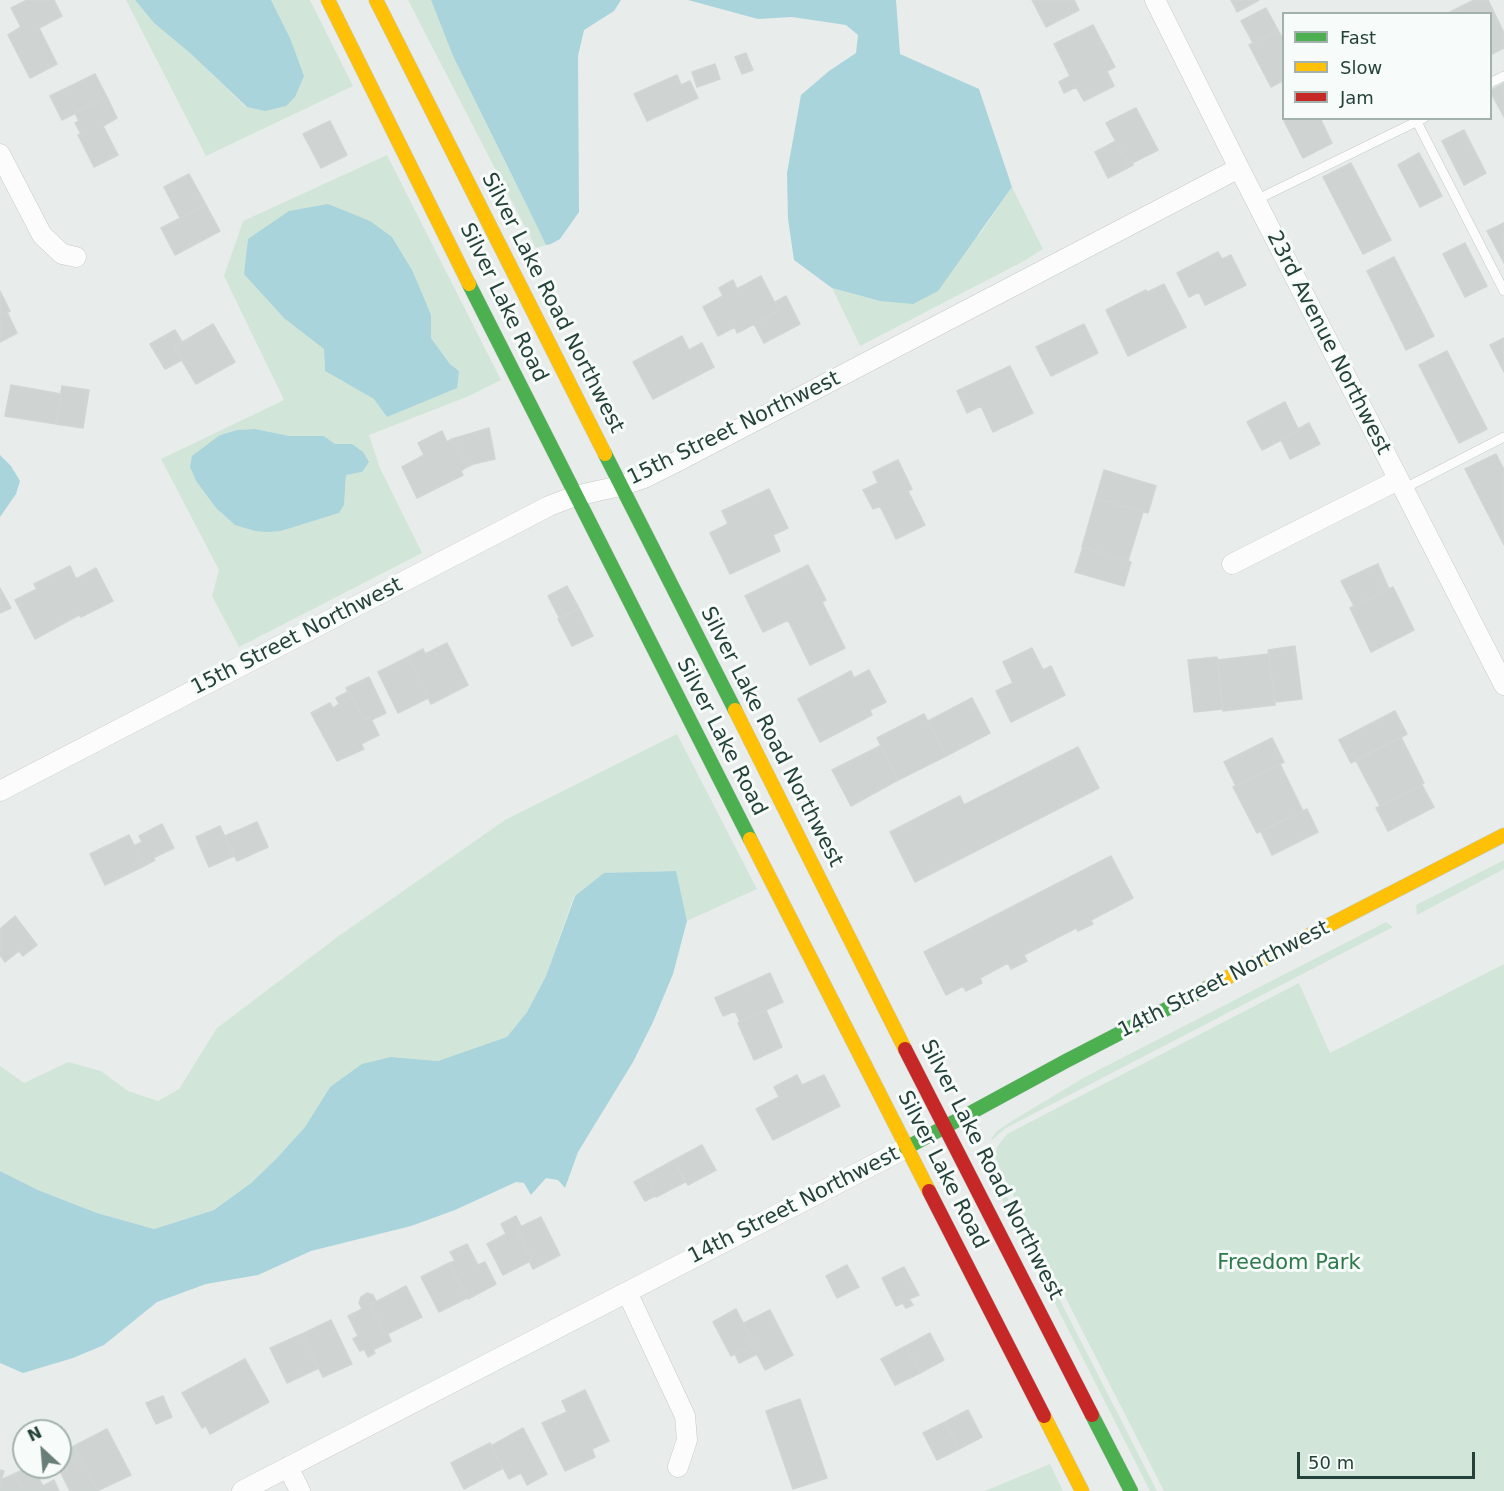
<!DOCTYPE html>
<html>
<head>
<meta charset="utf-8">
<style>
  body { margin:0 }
  #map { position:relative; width:1504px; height:1491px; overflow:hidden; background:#e8edeb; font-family:"DejaVu Sans",sans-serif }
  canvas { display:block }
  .legend { position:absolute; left:1282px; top:12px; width:210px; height:108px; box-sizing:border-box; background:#f7fbf9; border:2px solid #a3b1ad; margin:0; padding:8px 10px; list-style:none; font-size:18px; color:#24423a }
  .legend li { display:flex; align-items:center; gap:12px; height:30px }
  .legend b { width:30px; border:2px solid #a3b1ad }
  .north { position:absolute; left:12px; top:1419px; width:60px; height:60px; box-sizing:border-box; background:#f7fbf9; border:2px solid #a3b1ad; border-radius:50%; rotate:334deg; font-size:16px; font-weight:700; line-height:24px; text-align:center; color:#24423a }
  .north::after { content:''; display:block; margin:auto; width:21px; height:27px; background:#697e78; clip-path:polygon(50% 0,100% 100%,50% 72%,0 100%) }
  .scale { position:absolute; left:1297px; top:1452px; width:178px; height:27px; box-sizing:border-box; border:3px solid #24423a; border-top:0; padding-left:8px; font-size:18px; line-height:21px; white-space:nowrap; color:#24423a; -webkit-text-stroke:4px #f7fbf9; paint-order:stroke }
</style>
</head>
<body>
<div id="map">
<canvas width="1504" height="1491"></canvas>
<ul class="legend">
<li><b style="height:8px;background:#4caf50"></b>Fast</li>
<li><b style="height:8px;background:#ffc107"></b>Slow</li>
<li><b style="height:8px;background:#c62828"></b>Jam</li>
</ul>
<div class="north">N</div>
<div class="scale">50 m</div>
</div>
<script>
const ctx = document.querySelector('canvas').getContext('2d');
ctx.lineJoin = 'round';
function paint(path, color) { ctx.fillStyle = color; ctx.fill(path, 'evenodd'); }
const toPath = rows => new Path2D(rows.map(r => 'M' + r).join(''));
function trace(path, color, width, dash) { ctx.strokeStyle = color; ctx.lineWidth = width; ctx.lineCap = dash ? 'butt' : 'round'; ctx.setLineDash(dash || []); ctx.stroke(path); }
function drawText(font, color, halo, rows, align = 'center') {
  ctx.font = font + ' "DejaVu Sans",sans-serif'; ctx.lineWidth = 6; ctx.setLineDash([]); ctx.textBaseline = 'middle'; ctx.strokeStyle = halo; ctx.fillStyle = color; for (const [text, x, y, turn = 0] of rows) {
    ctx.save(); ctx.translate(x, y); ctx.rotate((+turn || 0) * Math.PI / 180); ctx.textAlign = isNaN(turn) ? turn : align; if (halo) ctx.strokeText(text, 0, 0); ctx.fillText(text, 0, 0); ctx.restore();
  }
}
const green = toPath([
  [126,0,135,0,154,23,190,53,246,107,290,38,271,0,310,0,353,86,206,156],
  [408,0,431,0,453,56,546,245,536,248],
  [387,155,501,380,469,396,369,435,380,468,422,553,239,647,212,596,219,570,161,459,284,400,224,276,243,221],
  [392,237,412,270,422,293,431,315,431,338,450,364,459,371,417,404,387,417,375,399,325,371,324,349,312,338],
  [255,429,290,436,324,436,335,444,352,444,362,472,346,475,344,505,339,513,281,531,235,525,216,508,196,481,190,467,220,435,237,430],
  [1012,187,1043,249,1024,261,860,346,832,288,880,301,979,235],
  [677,734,757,889,687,921,675,871,645,872,574,896,546,976,527,1012,507,1038,438,1061,391,1057,330,1087,305,1127,276,1159,251,1183,214,1210,154,1229,97,1213,38,1190,0,1171,0,1066,24,1083,68,1062,101,1071,128,1091,158,1101,179,1089,217,1028,340,935,505,820],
  [1504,860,1504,869,1417,915,1416,905],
  [1386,922,1393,927,1006,1128,992,1140,991,1139,997,1131,1015,1119,1085,1077],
  [1504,964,1504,1491,1164,1491,996,1161,995,1154,997,1147,1007,1134,1299,983,1330,1053],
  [1000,1183,1090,1359,1157,1491,1150,1491,995,1185],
  [1050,1464,1063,1491,985,1491]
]);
const water = toPath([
  [135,0,271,0,290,38,304,76,295,97,286,106,265,111,247,107,190,53,154,23],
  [431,0,621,0,614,11,584,30,578,56,579,212,560,239,551,244,546,245,528,208,453,56],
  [688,0,896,0,900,54,979,89,1012,187,938,291,913,304,880,301,832,288,794,260,788,219,787,173,801,95,829,71,856,53,858,35,846,25,792,17,758,19],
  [328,204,370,221,392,237,412,270,422,293,431,315,431,338,450,364,459,371,457,388,387,417,374,399,325,371,324,349,284,318,244,274,248,239,289,211],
  [255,429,290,436,324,436,335,444,352,444,363,452,369,462,362,472,346,475,344,505,339,513,281,531,267,532,255,531,235,525,216,508,196,481,190,467,192,456,220,435,237,430],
  [0,455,11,466,20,481,16,494,0,517],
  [676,871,687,921,673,974,653,1022,633,1062,578,1152,565,1188,558,1180,546,1178,531,1195,524,1183,516,1182,455,1210,411,1226,311,1251,258,1275,206,1284,157,1302,104,1345,73,1358,23,1373,0,1363,0,1171,38,1190,97,1213,154,1229,214,1210,251,1183,276,1159,305,1127,330,1087,362,1064,391,1057,438,1061,507,1037,527,1012,546,976,575,896,604,873]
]);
const building = toPath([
  [27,0,54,0,62,16,39,28,57,64,30,78,8,35,21,27,11,8,27,0],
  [1032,0,1074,0,1079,10,1046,27,1032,0],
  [1231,0,1259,0,1237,12,1231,0],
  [1474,0,1488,0,1504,33,1504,48,1490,55,1490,14,1446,14,1474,0],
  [1266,8,1278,30,1253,43,1241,21,1266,8],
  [1093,25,1115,67,1107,71,1114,86,1084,101,1076,87,1064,93,1059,82,1070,76,1054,44,1093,25],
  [1278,30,1284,41,1284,80,1271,87,1249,45,1278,30],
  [746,53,753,70,742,74,735,57,746,53],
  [715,64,720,79,697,87,692,72,715,64],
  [95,74,107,97,62,120,50,96,95,74],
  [677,75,681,85,690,81,698,98,647,121,634,94,677,75],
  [1504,83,1504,117,1490,91,1504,83],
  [107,97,117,118,103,126,118,155,94,167,78,135,81,134,75,123,79,121,75,113,107,97],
  [1136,108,1158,150,1128,165,1106,123,1136,108],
  [1289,118,1320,118,1332,143,1303,158,1284,121,1289,118],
  [330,121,347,155,321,168,303,134,330,121],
  [1464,130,1486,173,1464,185,1442,141,1464,130],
  [1116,141,1128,165,1133,163,1133,165,1108,178,1095,152,1116,141],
  [1419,153,1442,196,1420,207,1398,165,1419,153],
  [1351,163,1391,240,1363,254,1323,177,1351,163],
  [189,174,206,205,180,218,164,187,189,174],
  [206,205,220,231,175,255,161,228,206,205],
  [1504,223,1504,263,1487,231,1504,223],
  [1465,243,1487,286,1465,297,1443,254,1465,243],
  [1218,252,1222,259,1231,255,1246,285,1205,305,1199,292,1189,297,1177,273,1218,252],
  [1394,257,1434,336,1406,350,1367,271,1394,257],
  [761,276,779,311,737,333,735,327,718,336,703,307,723,296,719,288,733,280,737,289,761,276],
  [1164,284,1186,327,1128,356,1106,310,1146,290,1148,292,1164,284],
  [0,291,10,311,0,316,0,291],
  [786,296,800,324,764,343,754,324,779,311,775,302,786,296],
  [7,312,17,333,0,342,0,316,7,312],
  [213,324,235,362,196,384,174,347,213,324],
  [1084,324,1098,353,1051,376,1036,347,1084,324],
  [175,330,182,342,174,347,182,360,165,369,150,344,175,330],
  [682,336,689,350,702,343,714,367,653,399,633,362,682,336],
  [1504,338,1504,372,1490,345,1504,338],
  [1447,351,1487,429,1459,443,1419,365,1447,351],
  [1010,366,1033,413,993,432,981,406,967,413,957,391,1010,366],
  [11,385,61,394,56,424,5,416,11,385],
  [62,386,89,390,83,428,56,424,62,386],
  [1285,402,1299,431,1262,450,1247,422,1285,402],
  [1309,423,1320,444,1290,459,1281,440,1299,431,1298,429,1309,423],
  [489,428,495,459,473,464,467,467,452,439,489,428],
  [442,431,447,442,452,439,467,467,461,471,463,475,417,498,402,467,424,455,418,443,442,431],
  [1496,454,1504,470,1504,545,1465,469,1496,454],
  [898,460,912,489,908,491,925,525,896,539,880,506,873,509,863,490,878,483,873,472,898,460],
  [1104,470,1156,486,1148,513,1096,498,1104,470],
  [769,489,788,528,773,535,780,551,730,574,710,533,728,524,722,511,769,489],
  [1096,498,1143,512,1128,561,1082,547,1096,498],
  [1083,547,1131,562,1124,586,1075,572,1083,547],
  [1378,564,1389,589,1354,606,1341,581,1378,564],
  [808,565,826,600,822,602,845,648,810,665,788,620,763,632,745,596,808,565],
  [70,566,76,579,96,568,113,601,81,617,79,615,35,639,15,600,37,589,34,584,70,566],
  [567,586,579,608,560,619,548,596,567,586],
  [1393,587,1414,630,1371,652,1350,608,1393,587],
  [0,588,11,608,0,613,0,588],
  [579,608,593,636,572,646,558,619,579,608],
  [447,643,468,685,431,704,408,657,423,649,425,654,447,643],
  [1295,646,1302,699,1275,702,1268,650,1295,646],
  [1032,648,1043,670,1051,666,1065,695,1011,722,996,691,1013,683,1003,662,1032,648],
  [1269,654,1275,705,1223,711,1217,660,1269,654],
  [408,657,428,698,398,713,378,672,408,657],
  [1217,657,1223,709,1194,712,1188,660,1217,657],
  [869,670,886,702,870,710,872,715,820,742,798,699,851,671,854,678,869,670],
  [369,677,386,713,371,720,370,717,364,720,346,688,369,677],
  [349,691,364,720,370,717,379,735,361,744,364,749,337,761,311,713,330,703,333,708,339,704,336,698,349,691],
  [972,698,990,733,946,756,928,721,972,698],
  [1395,711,1407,734,1351,763,1339,740,1395,711],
  [924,714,946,756,898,780,877,738,924,714],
  [1401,737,1424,783,1380,806,1356,761,1401,737],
  [1272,738,1284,762,1236,786,1224,762,1272,738],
  [880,746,898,780,851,806,832,770,880,746],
  [1078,747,1099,788,915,882,890,832,960,796,964,805,1078,747],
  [1280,764,1303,811,1257,833,1233,787,1280,764],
  [1422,785,1434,807,1388,831,1376,808,1422,785],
  [1307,809,1318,832,1272,855,1261,832,1307,809],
  [257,822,268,847,237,861,225,836,257,822],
  [162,824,174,848,153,858,155,860,144,866,134,846,142,842,139,836,162,824],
  [220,826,234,856,209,867,196,837,220,826],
  [129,835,144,866,105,885,90,854,129,835],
  [1111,856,1133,898,1091,920,1093,924,1078,931,1076,928,1024,955,1027,961,1011,969,1008,963,980,978,982,983,966,991,963,986,946,995,924,952,1111,856],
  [15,916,37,945,23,956,19,951,5,962,0,955,0,929,15,916],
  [770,973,783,1002,740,1022,735,1011,723,1016,715,998,770,973],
  [766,1010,782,1047,754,1060,738,1023,766,1010],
  [797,1075,802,1085,824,1075,840,1106,773,1140,756,1109,779,1097,774,1087,797,1075],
  [702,1145,716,1170,688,1185,674,1160,702,1145],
  [674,1160,685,1182,656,1197,645,1176,674,1160],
  [645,1176,655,1196,645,1201,634,1182,645,1176],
  [516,1216,521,1226,516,1229,532,1260,503,1275,487,1244,506,1234,501,1224,516,1216],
  [541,1217,560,1255,533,1269,529,1261,532,1260,516,1229,541,1217],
  [467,1244,478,1265,485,1262,496,1284,468,1299,449,1263,455,1261,450,1252,467,1244],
  [449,1263,467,1298,439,1312,421,1277,449,1263],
  [847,1265,859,1287,837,1298,826,1276,847,1265],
  [904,1267,919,1295,909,1299,913,1305,906,1308,903,1303,896,1306,882,1278,904,1267],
  [406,1286,422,1317,385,1335,370,1305,406,1286],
  [367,1293,373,1295,376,1301,370,1305,385,1335,388,1334,391,1341,373,1350,375,1353,368,1357,364,1349,360,1351,353,1339,358,1336,348,1316,362,1309,359,1303,361,1297,367,1293],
  [736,1309,754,1344,731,1356,713,1322,736,1309],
  [770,1310,793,1355,765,1370,757,1354,739,1363,735,1354,754,1344,744,1323,770,1310],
  [331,1320,352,1364,323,1377,302,1334,331,1320],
  [930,1333,944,1360,920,1373,906,1346,930,1333],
  [302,1334,319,1368,287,1383,270,1348,302,1334],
  [906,1346,920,1373,895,1385,881,1359,906,1346],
  [245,1359,269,1402,210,1434,206,1426,202,1428,182,1393,245,1359],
  [585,1390,609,1441,592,1449,595,1457,565,1471,542,1423,567,1412,562,1401,585,1390],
  [163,1396,172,1417,156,1424,146,1403,163,1396],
  [800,1399,827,1478,793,1489,766,1411,800,1399],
  [968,1410,982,1437,959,1449,945,1422,968,1410],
  [945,1422,959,1449,937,1460,923,1433,945,1422],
  [523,1428,547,1474,527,1485,521,1473,509,1479,491,1446,523,1428],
  [107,1429,131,1475,97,1491,74,1446,107,1429],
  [490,1443,503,1468,464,1489,451,1463,490,1443],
  [74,1446,97,1491,70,1491,58,1467,60,1467,60,1453,74,1446],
  [29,1467,33,1467,43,1486,54,1480,59,1491,23,1491,14,1474,29,1467],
  [0,1470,4,1471,1,1480,14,1474,23,1491,0,1491,0,1470]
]);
const lane = toPath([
  [1490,83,1504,76],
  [1417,122,1504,291],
  [1256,200,1424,118],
  [1403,489,1504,437]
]);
const street = toPath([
  [1155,0,1239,168,1504,685],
  [0,154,42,235,62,254,76,257],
  [1232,564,1398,480],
  [0,791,549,506,575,496,620,486,644,478,678,461,1239,168],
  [627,1292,685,1416,687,1440,678,1467],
  [288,1467,300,1491],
  [242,1491,906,1148]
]);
const fast = toPath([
  [469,284,750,839],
  [605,454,735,710],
  [906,1148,1066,1061,1209,987],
  [1092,1415,1131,1491]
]);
const slow = toPath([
  [328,0,469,284],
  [376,0,605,454],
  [735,710,905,1049],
  [750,839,929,1191],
  [1209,987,1504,835],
  [1044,1416,1082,1491]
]);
const jam = toPath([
  [905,1049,1092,1415],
  [929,1191,1044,1416]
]);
const streetNames = [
  ["Silver Lake Road",503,303,64],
  ["Silver Lake Road Northwest",552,303,63],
  ["23rd Avenue Northwest",1328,343,63],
  ["15th Street Northwest",734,429,-26],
  ["15th Street Northwest",297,637,-27],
  ["Silver Lake Road",721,737,63],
  ["Silver Lake Road Northwest",771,737,63],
  ["14th Street Northwest",1224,980,-27],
  ["Silver Lake Road",942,1170,63],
  ["Silver Lake Road Northwest",991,1170,63],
  ["14th Street Northwest",794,1206,-27]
];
const parkNames = [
  ["Freedom Park",1289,1264]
];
paint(green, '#d1e6d8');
paint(water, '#a9d4db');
paint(building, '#cfd4d2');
trace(building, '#d1d6d4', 1.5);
trace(lane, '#c5cac8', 10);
trace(street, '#c5cac8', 21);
trace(fast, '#c3cbc8', 15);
trace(slow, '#c3cbc8', 15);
trace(jam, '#c3cbc8', 15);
trace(lane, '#fcfcfc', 9);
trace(street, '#fcfcfc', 20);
trace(fast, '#4caf50', 14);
trace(slow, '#ffc107', 14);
trace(jam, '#c62828', 14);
drawText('21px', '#24423a', '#f7fbf9', streetNames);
drawText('21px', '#2d7a4b', '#f7fbf9', parkNames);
</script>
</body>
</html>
